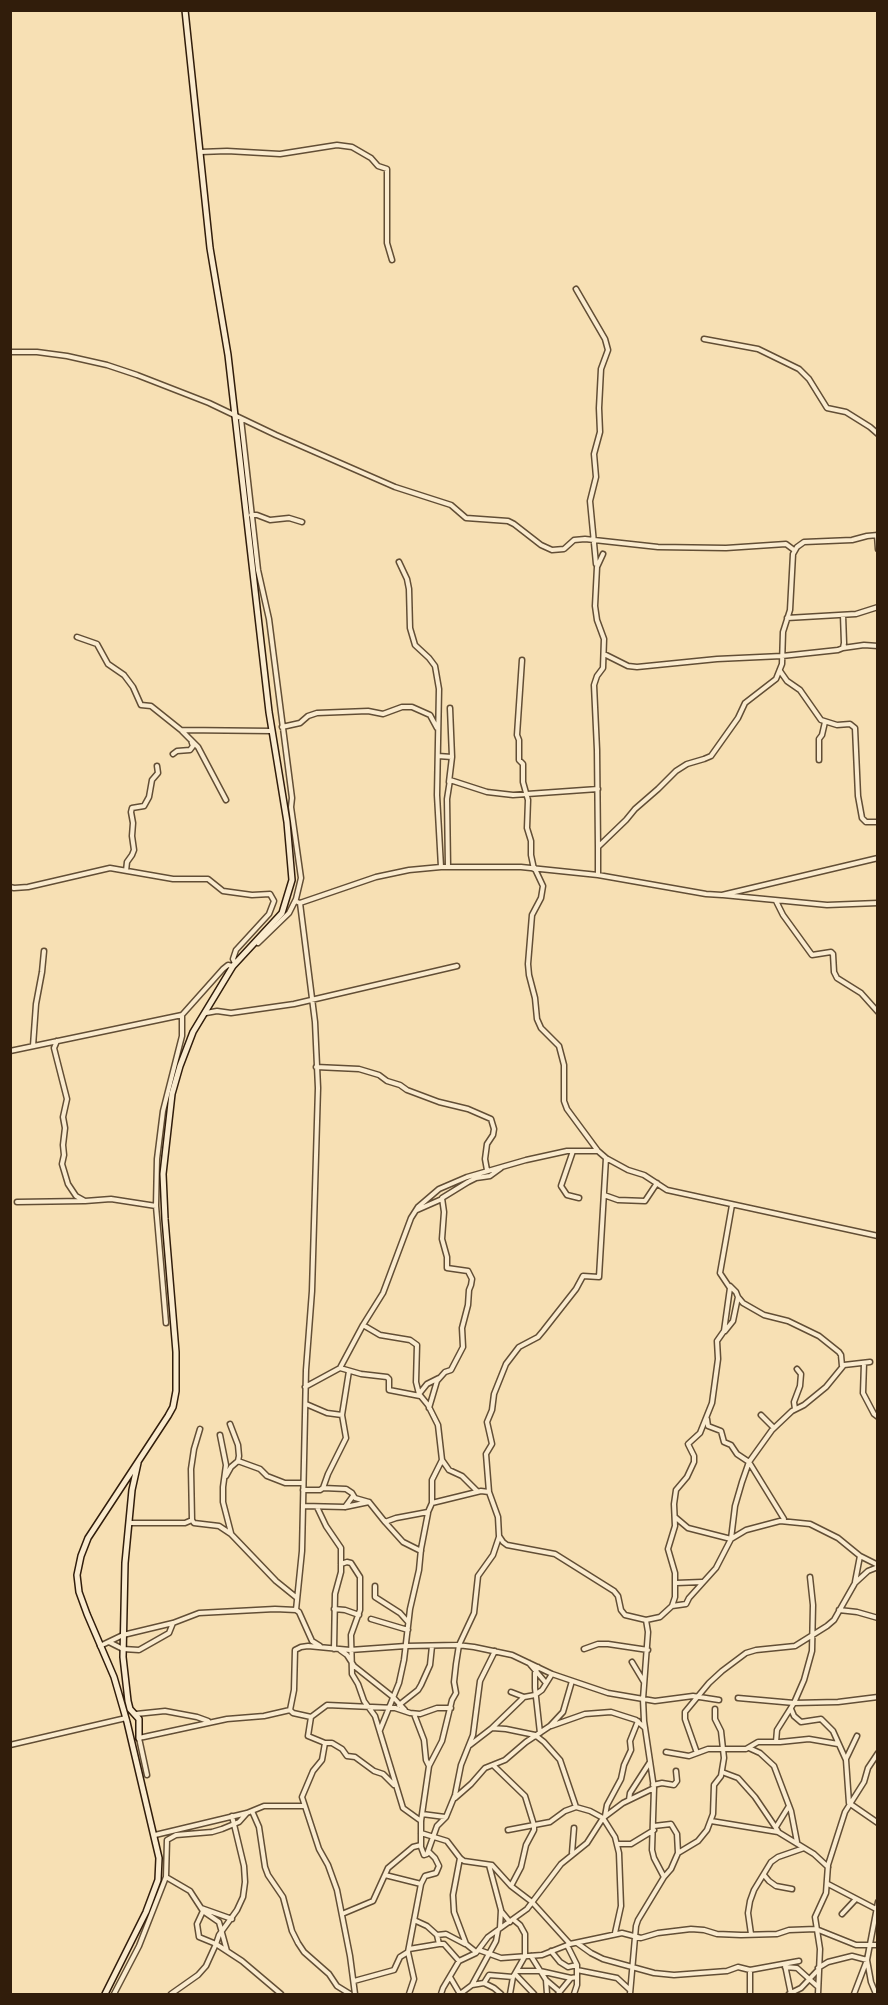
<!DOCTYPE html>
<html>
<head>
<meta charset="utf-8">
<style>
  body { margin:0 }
  #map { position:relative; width:888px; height:2005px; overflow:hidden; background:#f7e0b4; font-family:Cardo,serif }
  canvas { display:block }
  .frame { position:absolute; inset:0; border:12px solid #311d0b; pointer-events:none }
</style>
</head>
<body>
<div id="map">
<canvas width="888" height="2005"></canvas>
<div class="frame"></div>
</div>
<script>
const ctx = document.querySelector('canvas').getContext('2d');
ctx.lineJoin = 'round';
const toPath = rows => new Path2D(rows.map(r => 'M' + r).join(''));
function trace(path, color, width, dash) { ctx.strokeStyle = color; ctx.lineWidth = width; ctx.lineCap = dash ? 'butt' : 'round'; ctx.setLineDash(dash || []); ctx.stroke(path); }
const street = toPath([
  [200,152,227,151,280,154,337,145,352,147,371,158,378,166,387,169,387,243,392,260],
  [576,289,605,339,608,350,601,369,599,408,600,432,594,454,596,477,590,501,596,564],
  [704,339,758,349,799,369,809,379,827,408,846,412,870,427,878,434],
  [10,352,37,352,67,356,107,365,137,375,209,403,276,435,395,487,451,505,466,518,508,521,514,524,541,545,552,550,564,549,574,540,585,539,658,547,726,548,786,544,794,550],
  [241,419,258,570,269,619,292,798,291,807,301,878,296,899,289,913,258,943],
  [251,515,257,515,270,520,289,518,302,522],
  [877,535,878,549],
  [399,562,407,579,409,589,410,628,415,645,429,658,435,666,439,689,437,795,441,867],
  [787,618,856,614,878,607],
  [77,637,97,644,108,664,124,675,133,687,141,705,151,706,181,730,272,731],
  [843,648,864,645,878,646],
  [604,654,628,666,637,667,717,659,782,656,838,650,843,648,844,643,843,615],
  [522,660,517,735,519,740,519,760,523,764,523,782,528,800,527,828,531,841,531,855,534,869],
  [780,671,787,681,800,690,821,720,837,725,850,724,855,728,858,796,862,818,866,822,878,822],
  [282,727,300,723,308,716,317,713,368,711,383,714,402,707,412,707,430,715,437,728],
  [182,731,198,747,226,800],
  [173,754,177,751,190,750,193,746,191,740],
  [438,756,452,757],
  [819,760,819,739,822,735,825,722],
  [449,782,452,757,450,708],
  [598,847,597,750,594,685,597,676,603,668,604,639,597,620,595,606,597,567,603,554],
  [448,867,447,799,450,780,487,792,513,795,598,789],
  [535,869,543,886,541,898,532,915,528,964,529,975,535,998,537,1019,541,1028,559,1046,564,1065,564,1101,567,1109,598,1151,606,1158,628,1170,644,1175,667,1190,878,1236],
  [126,871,127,862,132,855,134,850,132,836,133,823,131,812,132,808,144,806,149,797,152,780,158,773,157,766],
  [598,875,598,847,626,820,635,809,658,789,676,771,687,764,704,759,711,756,738,718,745,703,776,679,782,664,783,632,790,610,793,554,797,547,804,542,852,540,867,536,878,535],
  [10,887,14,888,28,887,110,868,173,879,208,879,223,891,252,895,270,894,274,901,269,914,236,950,233,959,235,963],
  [723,895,827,905,878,903],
  [295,901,300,903,376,877,409,870,441,867,521,867,598,875,706,894,722,895,878,858],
  [776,901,783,915,812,955,831,952,833,954,834,972,837,978,861,993,878,1012],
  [206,1013,217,1011,231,1013,294,1004,457,966],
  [57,1041,54,1048,67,1099,63,1117,65,1128,63,1145,64,1155,62,1164,68,1184,76,1196,85,1201,111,1199,156,1206],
  [33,1046,36,1004,42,972,44,951],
  [10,1051,182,1015,223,969,228,965,233,966],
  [316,1067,359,1069,379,1075,387,1081,400,1085,407,1090,439,1102,468,1109,491,1119,494,1129,493,1135,487,1144,485,1159,487,1170],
  [573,1151,561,1186,567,1195,579,1198],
  [604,1195,618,1200,645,1201,657,1183],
  [17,1202,84,1201],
  [417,1210,442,1199],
  [738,1297,743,1303,764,1315,788,1321,819,1336,839,1352,841,1355,842,1366],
  [166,1323,156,1206,157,1159,163,1111,182,1036,182,1015],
  [363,1325,380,1335,410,1340,417,1345,416,1382,419,1394,428,1405,438,1425,442,1460,449,1470,462,1476,477,1491],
  [725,1331,733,1321,738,1297,736,1292,730,1286],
  [864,1363,863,1393,874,1414,878,1417],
  [340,1368,361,1374,387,1377,389,1379,389,1390,420,1396],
  [305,1387,340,1368,363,1325,383,1293,411,1218,418,1207,439,1189,467,1177,526,1160,567,1151,598,1151],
  [419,1394,427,1384,439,1378],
  [306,1404,327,1413,342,1415],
  [429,1408,437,1381,445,1372,451,1370,463,1347,462,1328,468,1305,469,1290,471,1285,472,1279,468,1271,447,1268,447,1257,442,1239,444,1212,442,1198,468,1182,476,1178,490,1176,501,1168],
  [795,1409,794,1402,800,1386,801,1374,797,1369],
  [761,1415,774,1428],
  [707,1419,708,1426,721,1431,724,1442,731,1445,737,1454,749,1462,784,1519],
  [220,1435,226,1465,223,1487,223,1502,231,1533],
  [238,1461,260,1469,267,1476,285,1483,303,1483],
  [226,1476,231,1467,238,1461,239,1456,238,1445,230,1424],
  [323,1488,346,1489,352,1493,355,1498,369,1502,385,1522,396,1518,428,1512,432,1503,481,1491,489,1492,498,1517,499,1536,503,1542,507,1545,555,1554,614,1591,618,1596,621,1610,625,1615,646,1620,648,1632,643,1699,644,1721,654,1788,652,1850,654,1858,664,1877],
  [303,1490,320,1490,323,1488,328,1474,346,1438,342,1415,349,1371],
  [489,1492,486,1454,492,1444,487,1422,492,1410,494,1394,506,1364,519,1347,538,1337,543,1331,576,1289,583,1276,599,1277,606,1158],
  [432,1503,432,1480,442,1460],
  [303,1506,345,1507,369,1502],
  [317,1507,326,1526,341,1548,341,1572,335,1594,334,1649],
  [345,1507,353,1496],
  [675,1517,688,1528,731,1539,735,1506,742,1482,749,1462,772,1430,792,1411,804,1405,826,1387,844,1365,870,1362],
  [192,1520,191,1469,194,1449,200,1429],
  [385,1522,403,1542,421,1551],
  [129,1523,185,1523,192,1520,194,1523,219,1526,231,1534,276,1581,297,1598],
  [341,1564,347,1562,351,1563,360,1577,360,1610,351,1635,352,1674,358,1684,364,1701,375,1716,403,1808,421,1821],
  [855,1582,860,1556],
  [676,1583,702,1582],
  [375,1586,375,1597,400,1613,408,1622],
  [672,1606,675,1597,675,1573,668,1549,675,1526,674,1504,676,1490,687,1477,694,1462,694,1456,688,1444,700,1433,712,1403,718,1359,717,1341,724,1331,730,1288,720,1273,732,1205],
  [334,1609,345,1610,359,1615],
  [296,1610,302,1551,306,1370,312,1291,318,1088,315,1022,300,903],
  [839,1610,857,1612,878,1618],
  [371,1619,408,1630],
  [646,1620,660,1617,672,1606,686,1604,689,1598,716,1568,731,1539,746,1530,780,1521,810,1524,838,1538,860,1556,878,1565],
  [109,1642,123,1649,139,1650,169,1633,173,1623],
  [100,1646,123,1635,173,1623,199,1613,275,1609,296,1610,299,1612,312,1641,320,1646],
  [584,1649,598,1644,608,1644,648,1650],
  [340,1650,347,1655,354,1666,393,1697,405,1710],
  [495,1651,480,1681,473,1735,461,1765,455,1795,446,1817,437,1826,427,1854,424,1855,421,1847,421,1821,429,1766,442,1741,452,1700,456,1693,454,1682,456,1664,459,1645,474,1613,478,1576,493,1555,499,1537],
  [632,1662,644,1682],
  [529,1663,546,1683],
  [538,1667,535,1673,535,1688,540,1733],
  [511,1692,524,1697,535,1695,542,1690,552,1674],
  [738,1698,794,1703,838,1702,878,1697],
  [399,1705,418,1690,421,1685,430,1665,432,1646],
  [451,1708,437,1708,420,1714,410,1713,395,1708,327,1705,311,1717,293,1713,290,1710,294,1690,295,1650,301,1647,308,1646,350,1650,406,1646,457,1645,474,1647,512,1655,552,1674,608,1693,655,1701,693,1696,719,1700],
  [791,1709,794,1716,801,1722,821,1719,833,1731,846,1760,849,1803,878,1823],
  [136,1714,165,1711,197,1717,208,1721],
  [414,1714,424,1740,426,1760,429,1766],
  [311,1717,308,1736,325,1743,332,1743,342,1749,347,1756,355,1757,374,1771,383,1774,394,1785],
  [551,1726,585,1714,611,1712,636,1720,645,1728],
  [492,1728,523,1698],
  [380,1730,399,1683,404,1660,410,1609,419,1570,421,1549,428,1513],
  [776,1742,777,1730,794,1703,804,1680,812,1651,813,1605,810,1577],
  [325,1743,322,1760,313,1771,302,1797,319,1849,328,1865,337,1890,350,1956,355,1994],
  [10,1745,126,1718],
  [470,1745,492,1728,506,1729,535,1735,544,1742,560,1760,576,1807],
  [749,1748,760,1753,774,1766,791,1811,797,1842],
  [666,1752,689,1756,708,1749,746,1749,758,1742,780,1742,809,1739,838,1744],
  [697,1753,685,1719,685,1712,709,1683,722,1671,746,1653,756,1650,795,1646,827,1626,834,1620,855,1583,868,1571,878,1567],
  [846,1759,857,1736],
  [493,1765,525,1796,534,1825,534,1830,526,1845,521,1867,511,1886],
  [722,1772,738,1778,755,1797,778,1831],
  [147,1775,139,1738,227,1719,264,1716,290,1710],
  [653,1785,662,1783,674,1785,677,1781,676,1771],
  [455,1798,471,1784,485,1768,505,1760,526,1742,550,1726,563,1712,572,1681],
  [629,1800,630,1793,650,1762],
  [252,1811,259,1827,265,1867,268,1875,283,1897,292,1931,298,1943,304,1952,329,1974,337,1986,350,1994],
  [422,1814,445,1817],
  [232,1816,244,1866,245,1882,243,1897,237,1910,219,1935,216,1944,242,1961,281,1994],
  [605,1816,607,1805,621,1779,624,1765,631,1750,630,1741,638,1721],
  [711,1821,778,1832,814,1854,828,1867],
  [654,1826,671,1824,677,1834,678,1853],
  [776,1827,789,1806],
  [508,1830,550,1822,565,1811,576,1807,590,1811,603,1818,615,1837,619,1853,621,1906,615,1933],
  [421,1833,447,1841,460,1858,464,1861,492,1865,511,1886,532,1902,570,1944,622,1933,641,1938,658,1933,691,1929,704,1930,717,1934,741,1935,777,1934,789,1930,816,1929,856,1945,878,1945],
  [155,1835,247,1813,264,1806,304,1806],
  [618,1844,631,1844,654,1830],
  [572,1853,574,1828],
  [460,1858,453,1895,454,1912,466,1944,476,1952],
  [489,1865,501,1910,500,1928],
  [385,1875,421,1884],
  [764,1875,769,1881,776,1886,792,1889],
  [828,1884,876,1909],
  [201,1908,232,1919],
  [203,1911,219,1922,227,1951],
  [501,1911,510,1922],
  [342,1914,373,1901,388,1868,413,1847,421,1845],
  [842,1914,856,1899],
  [414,1920,427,1926,437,1935,439,1944],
  [751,1934,748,1913,750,1901,754,1890,771,1862,778,1857,804,1848],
  [437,1935,446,1934,465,1944],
  [577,1943,591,1953,603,1959,654,1973,674,1975,727,1971,738,1967,750,1970,799,1961],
  [567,1945,577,1965,577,1985,574,1994],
  [409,1949,439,1944,444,1944,459,1961,476,1953,488,1937,527,1909,561,1864,587,1843,603,1818,623,1803,654,1788],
  [479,1950,501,1958,542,1955,570,1944],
  [551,1951,560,1962,568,1967,577,1965],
  [408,1952,414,1979,409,1994],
  [531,1956,546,1980,560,1992],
  [785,1965,791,1994],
  [785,1967,797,1968,817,1986],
  [818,1968,828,1962,852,1956,867,1960,871,1982,876,1994],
  [577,1970,617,1978,630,1990],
  [750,1970,750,1994],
  [517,1971,540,1971,571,1978],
  [515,1974,534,1994],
  [450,1977,460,1994],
  [546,1980,547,1994],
  [354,1981,394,1970,400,1957,408,1952,421,1884,425,1876,436,1873,439,1866,435,1858,428,1851],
  [484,1983,489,1975,513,1977],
  [472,1985,496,1941,498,1930],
  [114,1994,139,1946,166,1877],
  [171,1994,198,1975,206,1966,216,1944,199,1937,197,1924,203,1911,190,1891,166,1877,167,1840,176,1835,212,1832,222,1829,239,1822,247,1813],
  [441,1994,443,1988,459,1961],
  [460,1994,472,1985,484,1983,494,1988,501,1994],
  [510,1994,513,1977,525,1956,525,1934,520,1925,514,1920],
  [558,1994,571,1978,577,1977],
  [630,1994,636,1926,638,1920,664,1877,671,1869,678,1853,698,1841,707,1830,713,1814,714,1785,721,1776,724,1758,721,1731,715,1719,715,1709],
  [789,1994,801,1988,818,1970],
  [818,1994,820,1949,815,1917,826,1893,828,1865,845,1812,864,1782,868,1768,878,1753],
  [854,1994,867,1960,878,1902]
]);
const secondary = toPath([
  [138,1463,132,1490,125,1563,123,1657,128,1701,130,1709,139,1719,139,1738],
  [105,1994,146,1912,158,1880,159,1858,127,1722,114,1677,87,1614,79,1592,77,1575,81,1556,88,1538,168,1416,173,1407,176,1391,176,1352,165,1219,163,1174,172,1094,180,1066,193,1032,233,966,282,913,292,880,287,822,269,712,228,355,210,248,185,10]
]);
trace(street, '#624e35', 7);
trace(secondary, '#311d0b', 8);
trace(street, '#faebce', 4);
trace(secondary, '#faebce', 5);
</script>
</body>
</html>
